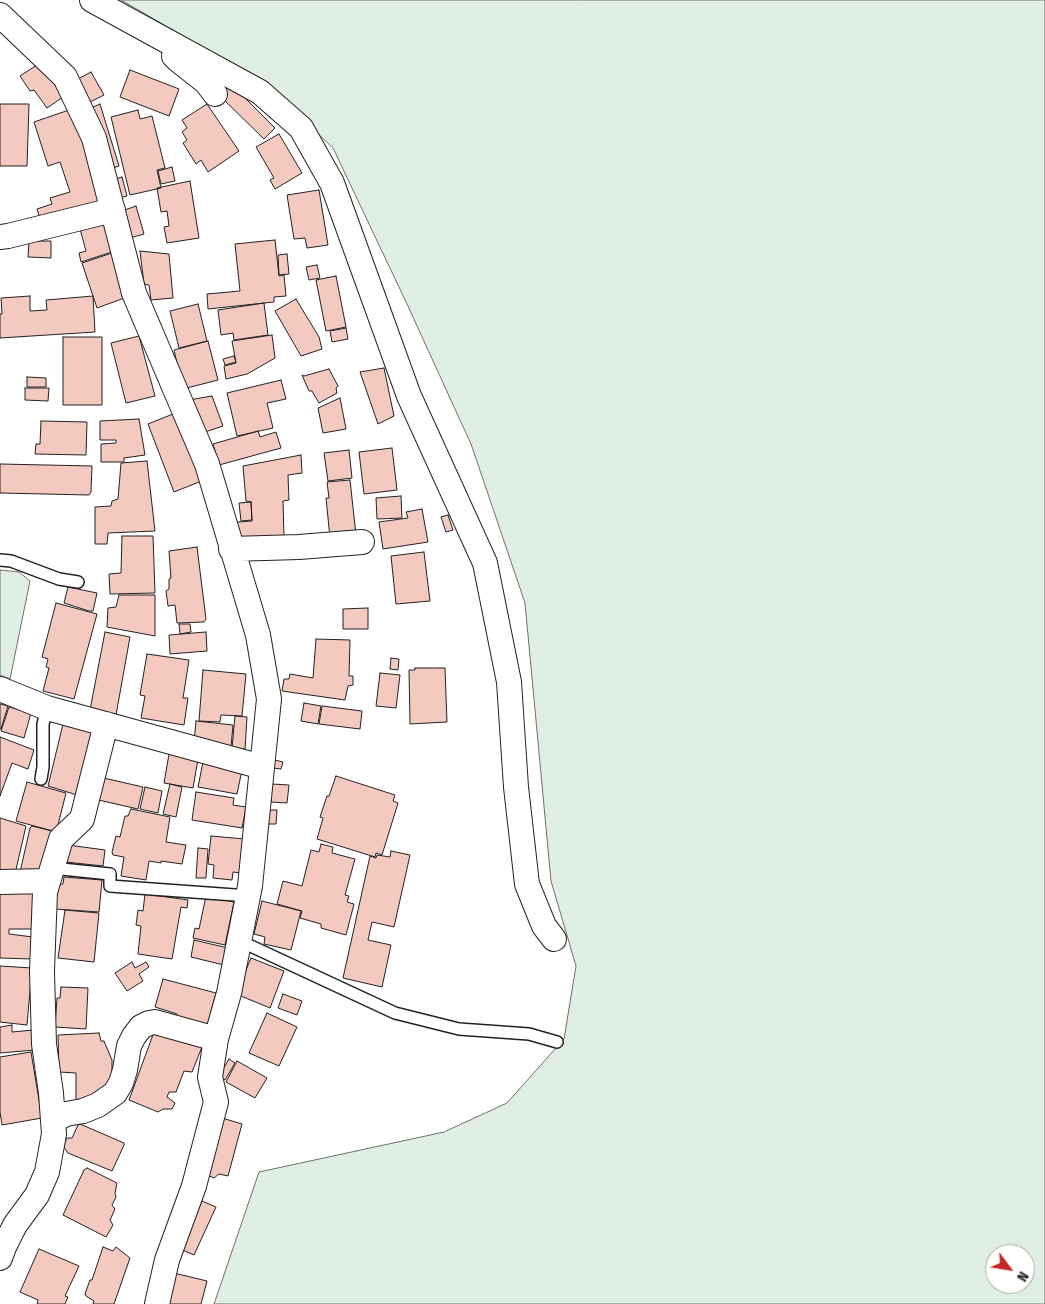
<!DOCTYPE html>
<html>
<head>
<meta charset="utf-8">
<style>
  body { margin:0 }
  #map { position:relative; width:1045px; height:1304px; overflow:hidden; background:#fff; font-family:"Fira Sans Condensed",sans-serif }
  canvas { display:block }
  .north { position:absolute; left:985px; top:1244px; width:50px; height:50px; box-sizing:border-box; background:#fff; border:1px solid #a7a7a7; border-radius:50%; rotate:121deg; font-size:14px; font-weight:700; line-height:20px; text-align:center; color:#222 }
  .north::after { content:''; display:block; margin:auto; width:18px; height:22px; background:#c62828; clip-path:polygon(50% 0,100% 100%,50% 72%,0 100%) }
</style>
</head>
<body>
<div id="map">
<canvas width="1045" height="1304"></canvas>
<div class="north">N</div>
</div>
<script>
const ctx = document.querySelector('canvas').getContext('2d');
ctx.lineJoin = 'round';
function paint(path, color) { ctx.fillStyle = color; ctx.fill(path, 'evenodd'); }
const toPath = rows => new Path2D(rows.map(r => 'M' + r).join(''));
function trace(path, color, width, dash) { ctx.strokeStyle = color; ctx.lineWidth = width; ctx.lineCap = dash ? 'butt' : 'round'; ctx.setLineDash(dash || []); ctx.stroke(path); }
const green = toPath([
  [121,0,1045,0,1045,1304,214,1304,259,1172,444,1132,507,1103,564,1039,576,966,551,881,525,603,471,444,407,304,333,148,263,82,121,0],
  [995,1254,1025,1254,1025,1284,995,1284,995,1254],
  [0,570,19,572,30,581,10,679,0,675,0,570]
]);
const building = toPath([
  [40,63,63,97,47,108,34,90,30,91,20,76,40,63],
  [130,70,179,89,169,116,120,97,130,70],
  [91,72,104,95,90,102,78,79,91,72],
  [231,84,275,128,264,139,219,95,231,84],
  [0,104,29,104,27,166,0,166,0,104],
  [100,104,119,166,113,168,93,107,100,104],
  [207,104,239,151,208,172,201,160,196,164,183,143,187,140,182,132,187,128,182,120,207,104],
  [72,109,102,202,41,222,37,209,52,204,50,198,70,192,60,162,48,166,34,122,72,109],
  [138,110,140,119,152,116,165,168,157,170,161,188,130,195,111,117,138,110],
  [279,134,302,173,275,189,270,180,274,178,256,147,279,134],
  [172,167,175,181,161,184,158,171,172,167],
  [122,177,127,196,119,198,115,179,122,177],
  [190,181,199,238,167,243,164,227,169,226,167,211,161,212,157,188,190,181],
  [319,190,328,245,307,248,305,238,294,239,287,195,319,190],
  [136,206,144,234,130,238,122,211,136,206],
  [106,221,115,251,81,262,79,253,86,251,80,229,106,221],
  [275,240,279,276,284,275,286,296,274,297,274,302,208,309,207,294,240,291,235,244,275,240],
  [29,241,51,241,51,258,28,257,29,241],
  [140,251,169,254,173,298,151,300,149,285,144,284,140,251],
  [115,252,130,296,97,308,82,263,115,252],
  [287,254,289,274,279,275,278,255,287,254],
  [317,265,320,278,309,280,306,267,317,265],
  [336,276,346,327,326,331,316,280,336,276],
  [30,296,30,311,47,310,46,300,93,296,95,332,0,338,0,314,2,314,1,298,30,296],
  [296,299,319,337,322,349,301,356,275,311,296,299],
  [264,303,268,335,234,340,233,333,221,335,218,310,264,303],
  [198,304,207,341,179,348,170,311,198,304],
  [346,328,348,339,332,342,330,331,346,328],
  [272,335,275,358,247,374,226,379,224,366,236,363,232,341,272,335],
  [139,336,155,396,126,403,111,343,139,336],
  [63,337,102,337,102,405,63,405,63,337],
  [208,341,218,380,183,389,174,350,208,341],
  [234,356,236,362,225,365,223,359,234,356],
  [384,368,394,416,378,424,360,372,384,368],
  [329,369,338,386,336,388,337,393,319,403,312,391,309,391,302,375,304,376,329,369],
  [27,377,46,378,46,387,27,387,27,377],
  [281,380,286,399,267,403,273,428,237,436,227,393,281,380],
  [25,388,49,388,48,401,25,400,25,388],
  [212,396,223,426,205,432,189,400,212,396],
  [340,398,346,429,323,433,318,408,340,398],
  [178,412,204,480,174,492,148,424,178,412],
  [139,419,145,455,124,458,124,462,101,462,101,444,116,443,116,440,100,440,100,421,139,419],
  [41,421,87,422,86,455,35,454,36,444,40,444,41,421],
  [258,431,260,437,276,432,281,448,219,465,213,444,258,431],
  [392,448,397,490,364,494,359,452,392,448],
  [349,450,352,478,328,481,324,453,349,450],
  [301,455,302,473,288,475,289,500,283,501,284,537,238,539,237,522,252,521,251,502,246,501,243,466,301,455],
  [147,461,155,531,108,533,107,544,95,544,95,507,111,506,112,501,118,499,121,463,147,461],
  [0,464,92,466,91,492,89,495,0,493,0,464],
  [350,480,356,535,330,538,326,498,329,498,327,482,350,480],
  [401,496,402,518,377,519,376,498,401,496],
  [251,502,252,520,241,521,239,503,251,502],
  [422,509,428,542,383,549,379,522,408,518,406,512,422,509],
  [448,515,453,530,446,532,441,517,448,515],
  [122,536,153,536,155,593,110,594,109,574,121,573,122,536],
  [197,547,206,619,204,622,177,623,175,605,168,606,166,591,169,589,169,579,171,578,169,551,197,547],
  [424,552,430,601,396,604,391,556,424,552],
  [68,587,97,593,93,611,89,611,64,603,68,587],
  [119,595,155,595,155,636,107,627,108,608,116,607,119,595],
  [56,603,97,614,74,699,43,691,49,668,46,667,48,659,42,657,56,603],
  [368,608,368,629,343,629,343,609,368,608],
  [179,624,190,624,191,632,180,634,179,624],
  [105,632,130,637,116,715,90,710,105,632],
  [206,632,207,651,170,654,169,635,206,632],
  [316,639,350,640,349,676,353,676,353,685,348,686,345,700,282,691,284,679,289,679,290,674,313,678,316,639],
  [147,654,189,660,183,698,188,698,184,725,141,718,145,696,140,695,147,654],
  [391,658,399,659,398,670,390,669,391,658],
  [415,668,445,668,447,722,410,724,409,670,415,670,415,668],
  [203,670,246,674,242,716,221,715,220,722,199,721,203,670],
  [380,673,400,675,396,708,376,706,380,673],
  [304,703,321,706,318,724,301,721,304,703],
  [0,704,8,706,1,729,0,729,0,704],
  [322,706,362,711,360,729,319,724,322,706],
  [9,707,31,713,24,738,1,731,9,707],
  [235,716,247,717,245,749,232,748,235,716],
  [64,720,95,730,77,795,48,786,64,720],
  [196,721,233,725,231,747,194,743,196,721],
  [0,737,34,750,28,769,12,763,0,796,0,737],
  [169,754,198,759,193,788,164,783,169,754],
  [275,760,283,762,281,769,273,768,275,760],
  [203,762,242,770,237,794,198,787,203,762],
  [336,776,395,795,393,801,398,803,382,855,376,853,375,857,317,839,323,818,320,817,327,796,329,796,336,776],
  [99,777,143,787,138,809,94,799,99,777],
  [27,782,66,793,57,829,53,831,16,821,27,782],
  [170,784,182,787,176,817,163,814,170,784],
  [272,784,289,785,287,803,271,802,272,784],
  [145,787,162,791,158,813,140,809,145,787],
  [196,792,234,798,233,805,246,807,242,828,192,820,196,792],
  [131,809,170,817,166,842,186,845,182,864,161,861,161,863,149,861,146,880,121,876,124,857,113,855,112,852,116,836,120,837,125,816,128,816,131,809],
  [269,810,277,810,276,824,268,824,269,810],
  [0,818,26,826,15,874,0,875,0,818],
  [32,826,52,831,53,836,43,871,20,872,30,828,32,826],
  [211,836,245,839,241,873,233,872,232,880,213,878,214,865,208,864,211,836],
  [321,844,333,847,332,853,355,859,345,895,349,896,347,902,354,904,346,935,321,928,321,924,300,918,302,911,277,904,283,881,302,886,311,850,319,852,321,844],
  [68,845,105,850,103,866,66,862,68,845],
  [198,848,208,849,206,878,196,878,198,848],
  [391,851,410,855,394,927,372,922,368,940,391,945,382,987,343,978,370,856,376,858,377,855,390,857,391,851],
  [64,877,102,880,99,912,55,909,56,885,63,884,64,877],
  [0,886,33,888,32,927,31,929,9,929,9,934,33,937,32,959,0,958,0,886],
  [145,894,188,900,187,908,181,907,172,959,138,954,141,926,136,925,138,910,143,911,145,894],
  [206,896,234,902,225,945,193,938,195,928,199,929,206,896],
  [262,901,301,911,291,950,264,944,265,937,254,934,262,901],
  [65,910,99,913,94,962,58,958,65,910],
  [194,940,228,948,224,965,191,957,194,940],
  [251,958,284,971,270,1008,236,994,251,958],
  [132,962,135,968,146,962,149,967,139,974,143,981,127,991,115,973,132,962],
  [0,966,32,968,27,1025,0,1022,0,966],
  [163,979,216,993,207,1026,176,1019,177,1014,155,1007,163,979],
  [61,987,88,988,86,1029,55,1027,57,998,60,998,61,987],
  [283,994,302,1001,297,1015,278,1008,283,994],
  [267,1013,297,1027,279,1066,249,1053,267,1013],
  [12,1025,12,1032,33,1030,35,1050,0,1053,0,1027,12,1025],
  [154,1032,202,1047,192,1072,184,1071,176,1092,169,1092,167,1097,175,1103,172,1109,163,1109,158,1112,129,1100,154,1032],
  [99,1033,101,1041,104,1041,112,1060,112,1082,100,1094,76,1100,76,1073,59,1072,58,1035,99,1033],
  [31,1052,42,1118,2,1125,0,1112,0,1057,31,1052],
  [229,1059,235,1063,225,1080,219,1076,229,1059],
  [237,1061,267,1078,255,1098,226,1082,237,1061],
  [222,1118,242,1124,228,1176,219,1174,214,1178,205,1174,222,1118],
  [80,1124,124,1143,124,1145,112,1171,68,1153,63,1146,67,1138,72,1138,78,1125,80,1124],
  [87,1168,117,1183,115,1193,116,1197,112,1205,115,1209,110,1220,113,1225,106,1237,63,1215,84,1170,87,1168],
  [202,1201,216,1207,194,1255,180,1249,202,1201],
  [103,1247,113,1251,116,1247,130,1258,114,1304,93,1304,94,1301,86,1296,85,1294,90,1280,92,1280,103,1247],
  [39,1249,79,1266,65,1296,68,1297,65,1304,37,1304,38,1300,20,1292,39,1249],
  [174,1273,207,1281,201,1304,167,1304,174,1273]
]);
const service = toPath([
  [0,560,11,561,59,579,78,582],
  [41,779,43,767,43,724,47,708],
  [52,868,110,874,110,886,249,896],
  [240,941,395,1013,459,1029,529,1034,557,1042]
]);
const minor = toPath([
  [92,0,260,92,301,128,332,183,409,396,485,563,509,682,516,787,527,884,544,926,554,939],
  [0,15,65,77,94,138,134,293,207,464,258,635,269,699,250,886,229,993,216,1039,210,1077,216,1102,194,1186,167,1260,157,1304],
  [174,56,178,60,206,82,215,94],
  [0,237,8,236,113,210],
  [231,549,299,547,362,542],
  [0,689,47,708,262,767],
  [0,882,48,881],
  [53,1121,66,1114,83,1111,98,1105,115,1093,121,1083,125,1070,129,1046,134,1036,141,1027,149,1023,155,1022,216,1039],
  [0,1258,4,1247,15,1225,37,1195,47,1172,54,1134,51,1093,44,1044,42,971,45,892,61,839,82,819,106,724]
]);
paint(green, '#e0efe3');
trace(green, '#6f6f6f', 1);
paint(building, '#f3c9c0');
trace(building, '#222', 1);
trace(service, '#222', 14);
trace(minor, '#222', 26);
trace(service, '#fff', 11);
trace(minor, '#fff', 24);
</script>
</body>
</html>
